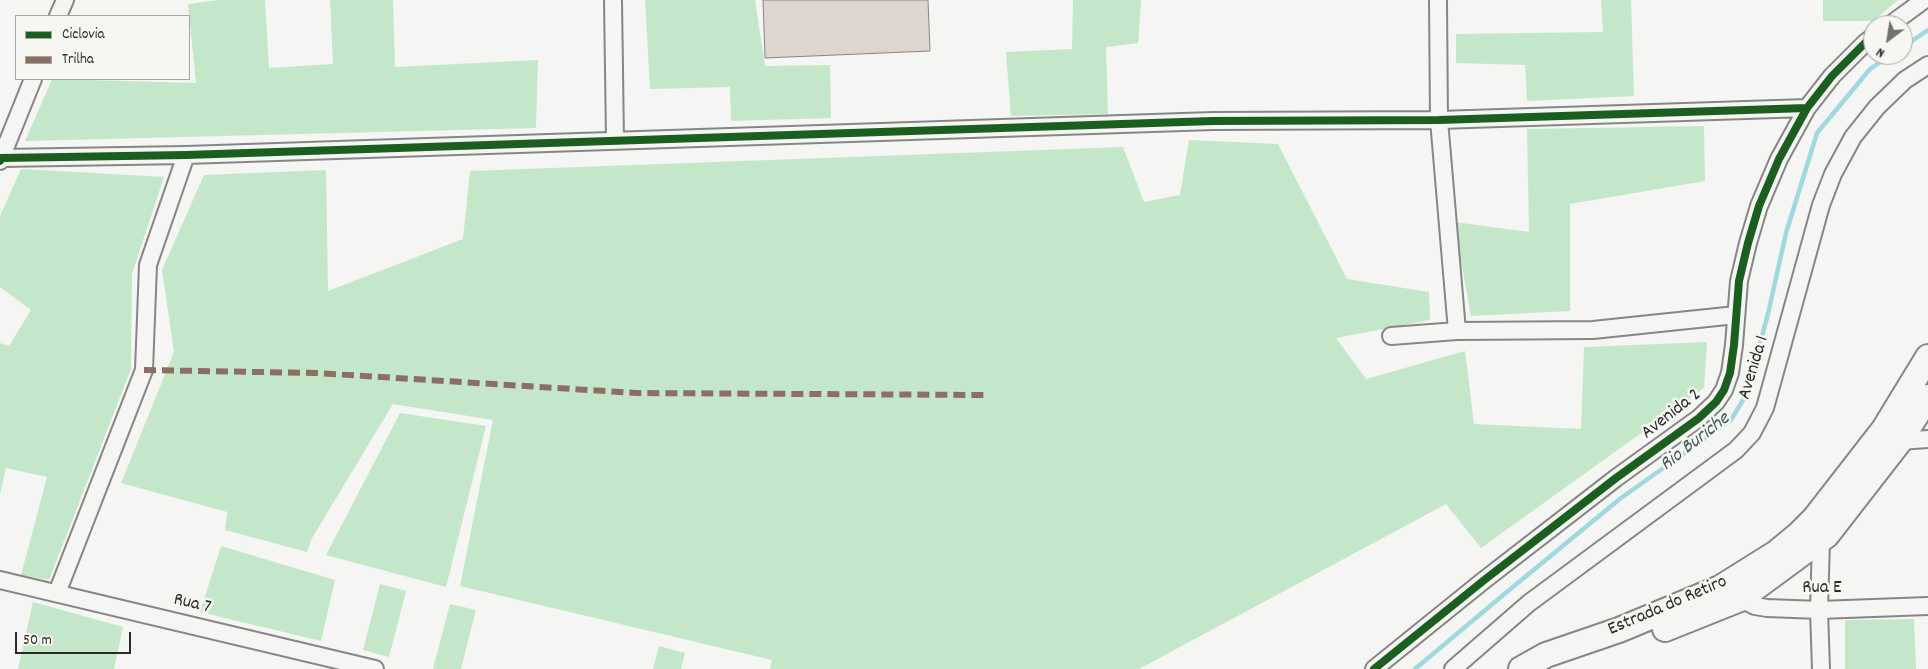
<!DOCTYPE html>
<html>
<head>
<meta charset="utf-8">
<style>
  body { margin:0 }
  #map { position:relative; width:1928px; height:669px; overflow:hidden; background:#f5f5f3; font-family:Dekko,sans-serif }
  canvas { display:block }
  .legend { position:absolute; left:15px; top:15px; width:175px; height:65px; box-sizing:border-box; background:#f6f6f2; border:1px solid #a5a5a2; margin:0; padding:6px 9px; list-style:none; font-size:15px; color:#2b2b2b }
  .legend li { display:flex; align-items:center; gap:10px; height:25px }
  .legend b { width:25px; border:1px solid #a5a5a2 }
  .north { position:absolute; left:1863px; top:15px; width:50px; height:50px; box-sizing:border-box; background:#f6f6f2; border:1px solid #a5a5a2; border-radius:50%; rotate:211deg; font-size:14px; font-weight:700; line-height:20px; text-align:center; color:#2b2b2b }
  .north::after { content:''; display:block; margin:auto; width:18px; height:22px; background:#727271; clip-path:polygon(50% 0,100% 100%,50% 72%,0 100%) }
  .scale { position:absolute; left:15px; top:632px; width:116px; height:22px; box-sizing:border-box; border:2px solid #2b2b2b; border-top:0; padding-left:6px; font-size:15px; line-height:18px; white-space:nowrap; color:#2b2b2b; -webkit-text-stroke:4px #f6f6f2; paint-order:stroke }
</style>
</head>
<body>
<div id="map">
<canvas width="1928" height="669"></canvas>
<ul class="legend">
<li><b style="height:6px;background:#1b5e20"></b>Ciclovia</li>
<li><b style="height:6px;background:#8d6e63"></b>Trilha</li>
</ul>
<div class="north">N</div>
<div class="scale">50 m</div>
</div>
<script>
const ctx = document.querySelector('canvas').getContext('2d');
ctx.lineJoin = 'round';
function paint(path, color) { ctx.fillStyle = color; ctx.fill(path, 'evenodd'); }
const toPath = rows => new Path2D(rows.map(r => 'M' + r).join(''));
function trace(path, color, width, dash) { ctx.strokeStyle = color; ctx.lineWidth = width; ctx.lineCap = dash ? 'butt' : 'round'; ctx.setLineDash(dash || []); ctx.stroke(path); }
function drawText(font, color, halo, rows, align = 'center') {
  ctx.font = font + ' Dekko,sans-serif'; ctx.lineWidth = 5; ctx.setLineDash([]); ctx.textBaseline = 'middle'; ctx.strokeStyle = halo; ctx.fillStyle = color; for (const [text, x, y, turn = 0] of rows) {
    ctx.save(); ctx.translate(x, y); ctx.rotate((+turn || 0) * Math.PI / 180); ctx.textAlign = isNaN(turn) ? turn : align; if (halo) ctx.strokeText(text, 0, 0); ctx.fillText(text, 0, 0); ctx.restore();
  }
}
const green = toPath([
  [218,0,265,0,269,68,333,64,330,0,393,0,395,67,538,60,536,128,25,141,52,79,196,83,188,4],
  [645,0,755,0,765,66,830,65,831,118,731,121,730,87,650,89],
  [1073,0,1141,0,1138,43,1106,47,1108,114,1011,116,1006,52,1072,49],
  [1601,0,1631,0,1634,96,1527,101,1525,65,1456,63,1456,34,1603,32],
  [1823,0,1898,0,1873,21,1823,21],
  [1704,126,1705,181,1570,204,1570,311,1471,316,1454,222,1529,232,1527,129],
  [1189,140,1278,144,1347,279,1429,292,1430,320,1336,338,1366,379,1465,351,1474,424,1581,429,1584,347,1707,342,1704,388,1481,548,1446,504,1139,669,770,669,772,660,460,586,493,420,393,404,312,538,307,552,225,530,227,512,121,483,174,352,162,270,204,175,326,170,328,291,463,239,470,171,1123,147,1144,202,1180,195],
  [21,169,164,177,132,274,131,369,49,580,21,575,47,477,6,468,0,495,0,343,9,346,31,310,0,287,0,216],
  [400,413,486,426,446,587,326,555],
  [221,546,335,580,321,641,200,612],
  [380,584,406,591,389,657,363,650],
  [33,602,123,627,114,669,18,669],
  [450,604,476,610,461,669,433,669],
  [1914,619,1916,669,1845,669,1845,620],
  [659,646,685,653,681,669,653,669]
]);
const stream = toPath([
  [1903,47,1928,30],
  [1415,669,1508,591,1621,498,1731,420,1746,395,1768,314,1786,233,1817,133,1870,69,1891,55]
]);
const building = toPath([
  [763,0,928,0,930,51,765,58,763,0]
]);
const street = toPath([
  [613,0,615,140],
  [1438,0,1439,120,1457,331],
  [58,16,65,0],
  [1890,25,1924,0],
  [1,158,186,155,1213,121,1439,120,1807,108],
  [0,161,33,79],
  [1391,336,1457,331,1593,330,1736,315],
  [1894,436,1900,441,1928,439],
  [1819,533,1821,540,1819,610,1821,669],
  [0,580,375,669],
  [57,593,144,370,148,265,186,155],
  [1733,595,1755,606,1767,608,1819,610,1928,606],
  [1374,669,1483,581,1616,478,1699,418,1716,402,1724,390,1730,373,1734,345,1739,281,1748,243,1759,206,1779,159,1807,108,1832,76,1865,43,1873,37],
  [1453,669,1529,603,1736,450,1752,433,1765,408,1821,205,1833,174,1853,137,1877,107,1905,80,1928,65]
]);
const secondary = toPath([
  [1665,629,1740,599,1827,535,1900,441,1928,397],
  [1521,669,1546,655,1619,630,1720,588,1776,553,1799,534,1814,519,1884,429,1928,357]
]);
const quiet = toPath([
  [144,370,316,373,636,393,985,395]
]);
const cycleway = toPath([
  [0,161,1,158,186,155,1213,121,1439,120,1807,108],
  [1374,669,1483,581,1616,478,1699,418,1716,402,1724,390,1730,373,1734,345,1739,281,1748,243,1759,206,1779,159,1807,108,1832,76,1865,43,1873,37]
]);
const streetNames = [
  ["Avenida 1",1755,368,-73],
  ["Avenida 2",1672,415,-38],
  ["Rua E",1822,589],
  ["Rua 7",192,605,13],
  ["Estrada do Retiro",1668,607,-23]
];
const waterNames = [
  ["Rio Buriche",1696,443,-38]
];
paint(green, '#c4e7c9');
trace(stream, '#a0d8e0', 4.5);
paint(building, '#dfd5cf');
trace(building, '#868685', 1);
trace(street, '#868685', 20);
trace(secondary, '#868685', 28);
trace(street, '#f5f5f3', 16);
trace(secondary, '#f5f5f3', 24);
trace(quiet, '#8d6e63', 6, [12, 6]);
trace(cycleway, '#1b5e20', 8);
drawText('19px', '#2b2b2b', '#f6f6f2', streetNames);
drawText('italic 20px', '#435b5f', '#f6f6f2', waterNames);
</script>
</body>
</html>
